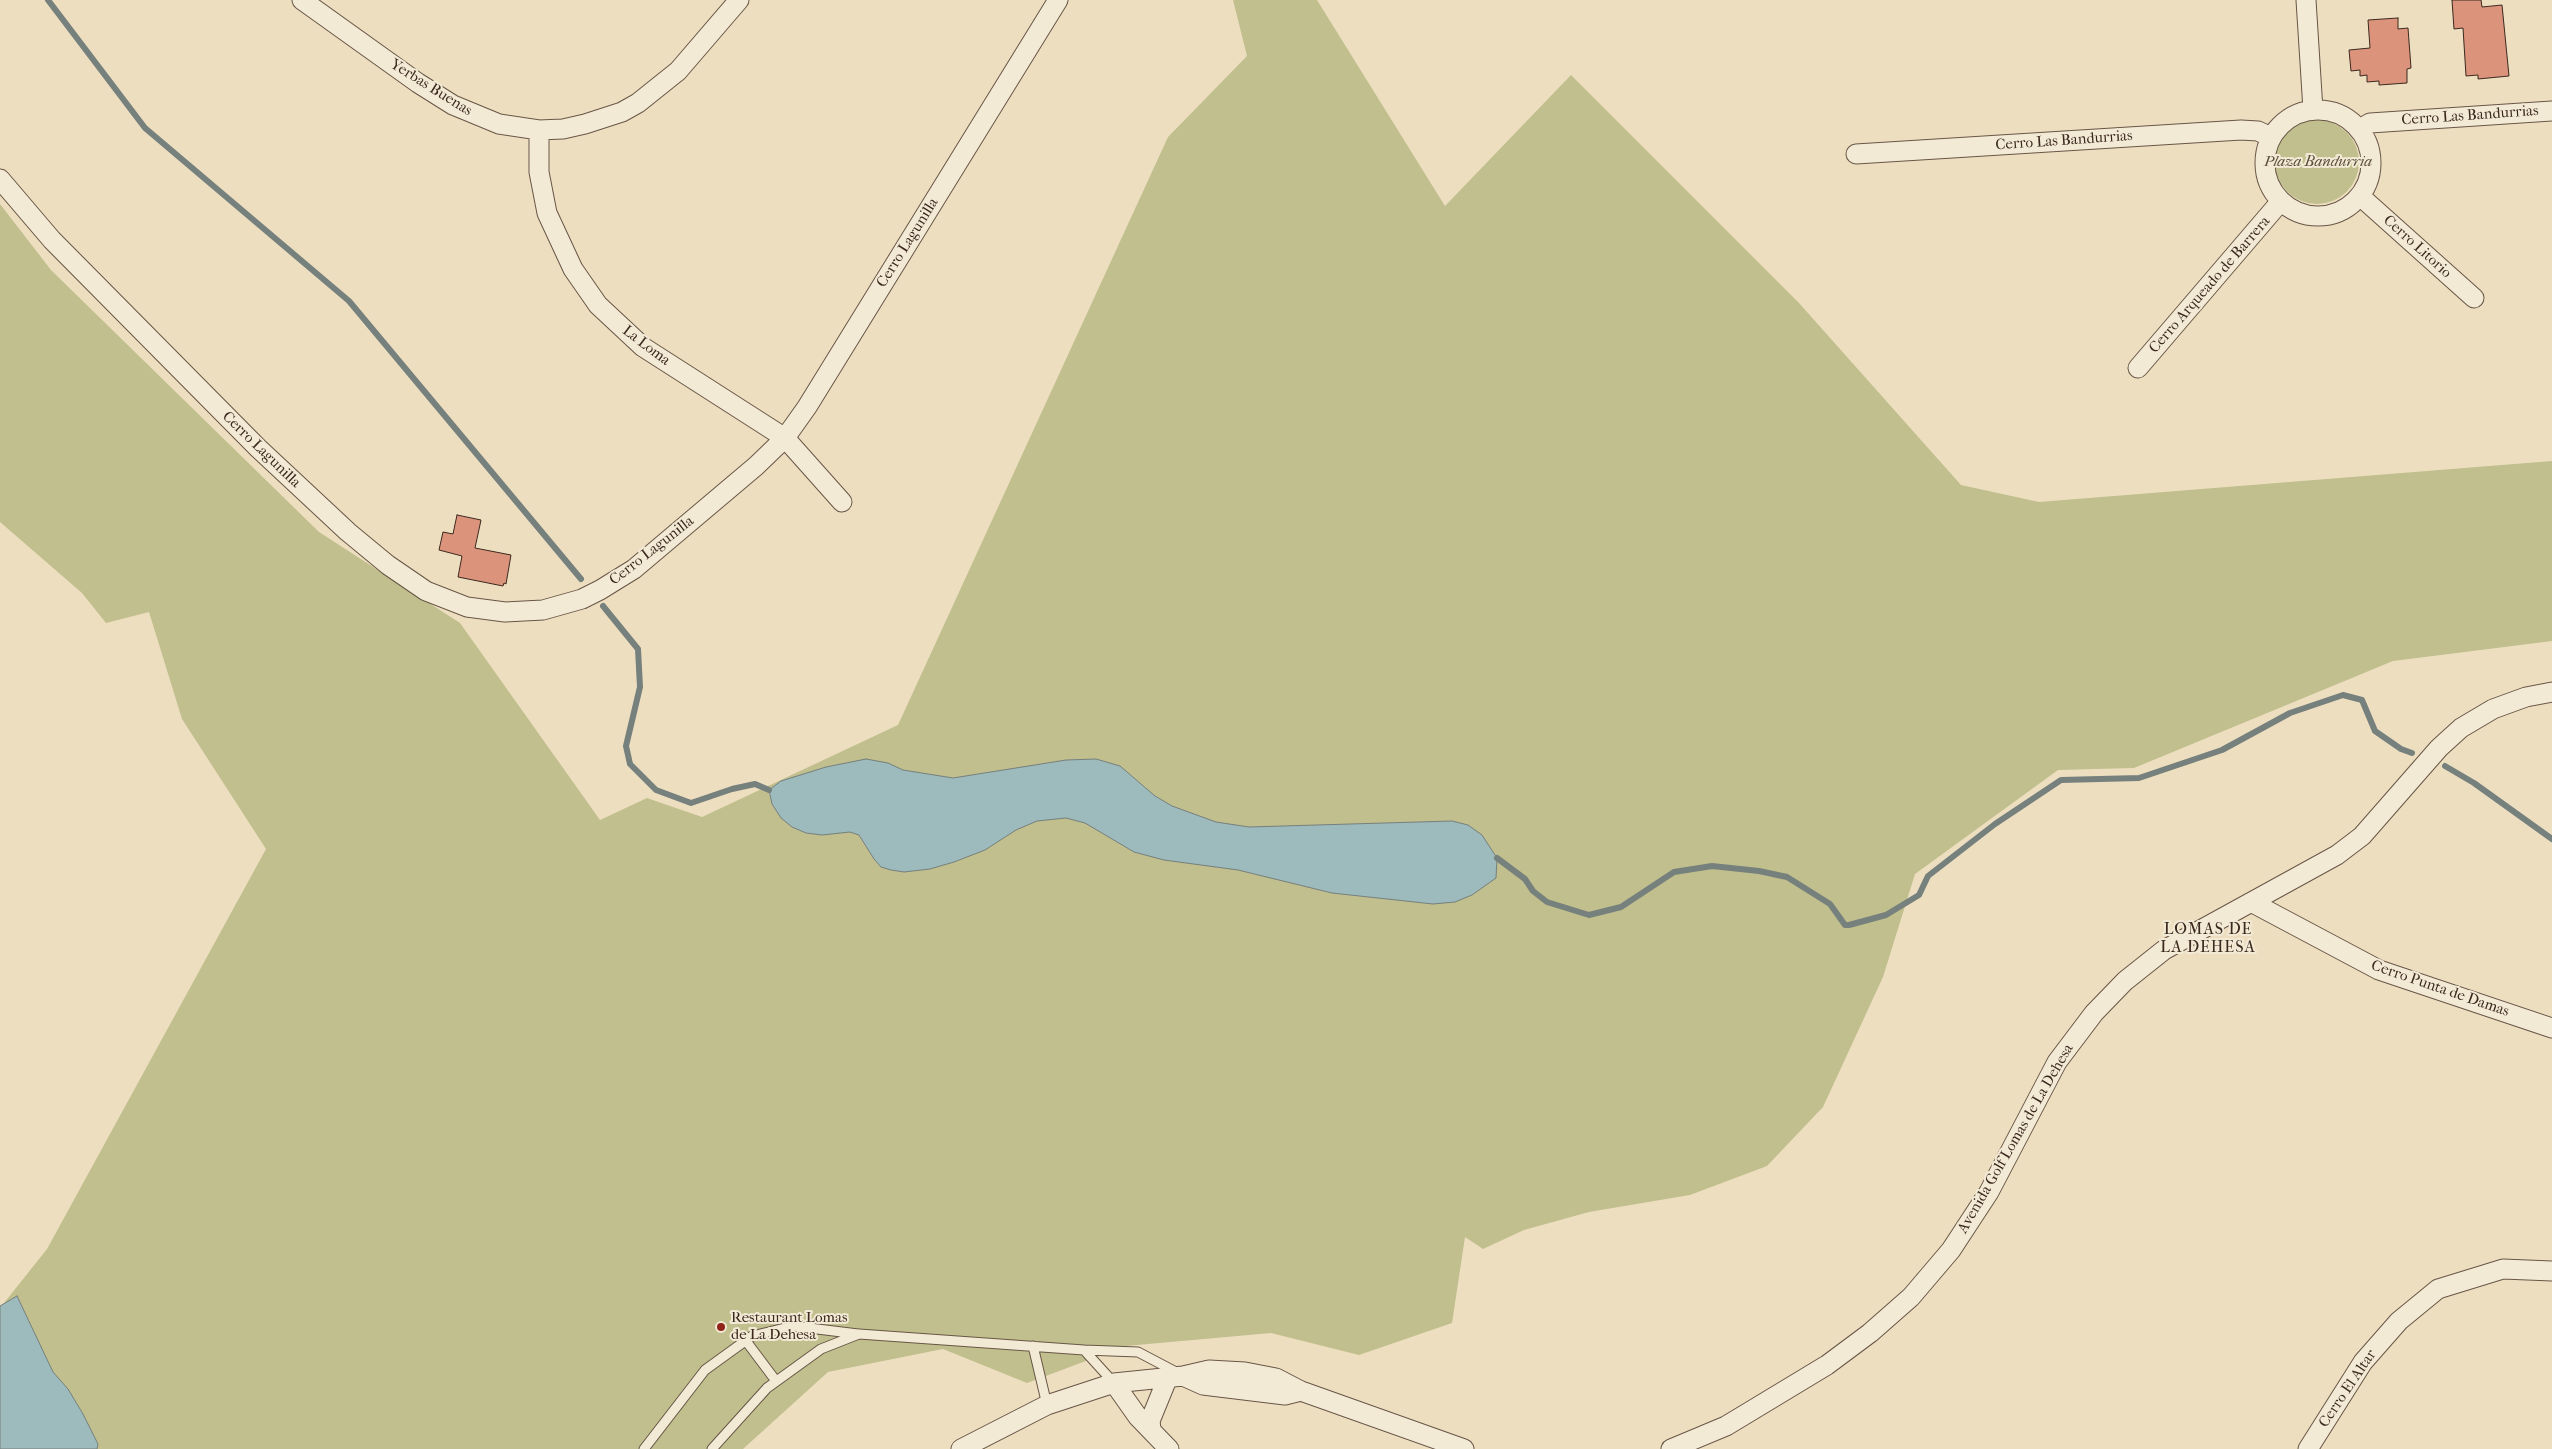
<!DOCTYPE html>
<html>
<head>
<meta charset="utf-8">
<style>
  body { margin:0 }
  canvas { display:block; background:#eddec0 }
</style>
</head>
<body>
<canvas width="2552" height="1449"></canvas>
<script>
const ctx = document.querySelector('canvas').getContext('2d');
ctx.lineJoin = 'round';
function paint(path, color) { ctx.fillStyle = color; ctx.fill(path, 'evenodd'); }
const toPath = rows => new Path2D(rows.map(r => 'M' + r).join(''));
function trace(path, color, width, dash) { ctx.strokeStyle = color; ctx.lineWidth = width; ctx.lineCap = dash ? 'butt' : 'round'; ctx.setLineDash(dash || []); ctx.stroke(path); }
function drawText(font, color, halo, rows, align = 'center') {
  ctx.font = font + ' "IM FELL French Canon",serif'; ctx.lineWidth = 4; ctx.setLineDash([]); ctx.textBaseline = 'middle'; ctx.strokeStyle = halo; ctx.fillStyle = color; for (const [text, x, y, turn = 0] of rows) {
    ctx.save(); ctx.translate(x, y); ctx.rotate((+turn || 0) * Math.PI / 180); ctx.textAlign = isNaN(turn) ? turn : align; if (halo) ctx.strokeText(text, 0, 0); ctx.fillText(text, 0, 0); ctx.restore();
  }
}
const green = toPath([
  [1233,0,1317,0,1445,206,1571,75,1799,303,1961,485,2039,502,2552,461,2552,641,2393,661,2134,768,2058,770,1915,874,1883,977,1823,1107,1767,1166,1690,1195,1589,1212,1524,1230,1483,1249,1465,1237,1452,1323,1359,1355,1271,1333,1126,1346,1027,1383,943,1349,828,1372,743,1449,0,1449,0,1308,47,1249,266,849,182,719,149,612,106,623,82,593,0,522,0,204,51,270,319,532,460,623,600,820,647,798,702,817,898,725,1168,137,1247,56],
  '2275 162a42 42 0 1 1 84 0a42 42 0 1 1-84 0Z'
]);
const water = toPath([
  [866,759,888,763,903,770,953,778,1066,760,1096,759,1120,766,1155,796,1172,806,1216,822,1249,827,1452,821,1468,825,1482,835,1497,858,1496,878,1472,895,1455,902,1433,904,1332,893,1238,870,1164,860,1134,852,1085,823,1066,818,1037,821,1016,830,985,850,954,862,930,869,904,872,891,870,881,867,874,859,859,835,850,832,822,835,806,833,792,827,781,818,772,804,769,790,781,781,826,767,866,759],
  [17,1296,53,1372,68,1389,83,1414,98,1444,97,1449,0,1449,0,1306,17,1296]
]);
const stream = toPath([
  [48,0,145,128,349,301,581,579],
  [603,606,638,649,640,687,626,746,630,764,656,790,691,803,732,789,755,784,769,790],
  [2445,766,2474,783,2552,839],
  [1497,858,1525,879,1533,891,1547,902,1589,915,1621,907,1674,872,1712,866,1759,871,1787,877,1830,904,1845,925,1849,925,1886,915,1919,895,1928,876,1995,824,2061,780,2139,778,2222,750,2290,713,2343,695,2362,700,2375,731,2401,749,2412,753]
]);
const building = toPath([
  [2452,0,2481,0,2482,7,2502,5,2509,76,2478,79,2478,75,2466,76,2463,28,2454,29,2452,0],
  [2398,18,2398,29,2408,28,2411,68,2407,69,2407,83,2379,85,2379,81,2367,82,2367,75,2360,76,2360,70,2351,71,2349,50,2370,48,2368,20,2398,18],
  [457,515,481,520,475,548,511,555,506,584,504,583,503,586,458,577,462,556,439,550,443,532,453,534,457,515]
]);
const lane = toPath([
  [746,1341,776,1381],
  [1033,1346,1047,1405],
  [1084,1350,1138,1352,1178,1373],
  [644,1449,705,1370,752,1336,793,1326,858,1334],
  [712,1449,767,1388,821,1349,859,1334,1084,1350,1114,1383]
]);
const street = toPath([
  [302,0,418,83,453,105,499,124,539,130,563,129,585,124,622,112,638,103,678,71,739,0],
  [2306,0,2313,110],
  '2265 163a53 53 0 1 1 106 0a53 53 0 1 1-106 0Z',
  [2360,129,2370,123,2552,111],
  [539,130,539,172,547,213,573,269,598,305,643,347,785,438,842,502],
  [1856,154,2241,130,2258,131,2271,137],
  [0,179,52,240,258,448,348,532,388,565,426,591,467,607,505,612,543,610,582,599,600,590,634,569,756,466,785,438,807,407,1058,0],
  [2360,196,2474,298],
  [2138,368,2281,201],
  [2251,902,2379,970,2552,1028],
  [1183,1376,1203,1385,1285,1395,1301,1391],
  [1114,1383,1138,1417,1169,1449],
  [1151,1429,1150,1421,1168,1377],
  [961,1449,1047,1405,1114,1383,1183,1376,1209,1370,1245,1372,1276,1378,1301,1391,1464,1449],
  [1671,1449,1726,1426,1827,1365,1870,1333,1911,1297,1951,1250,1989,1192,2057,1062,2094,1013,2125,981,2164,950,2337,855,2362,836,2439,748,2461,728,2493,709,2526,697,2552,692],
  [2308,1449,2363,1362,2399,1321,2438,1289,2503,1269,2552,1271]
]);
const markers = [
  [721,1327,5,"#8f2418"]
];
const streetNames = [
  ["Yerbas Buenas",431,88,32],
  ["Cerro Las Bandurrias",2470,116,-4],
  ["Cerro Las Bandurrias",2064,141,-4],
  ["Cerro Lagunilla",908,243,-58],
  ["Cerro Litorio",2417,247,42],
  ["Cerro Arqueado de Barrera",2210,285,-49],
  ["La Loma",646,346,37],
  ["Cerro Lagunilla",261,450,44],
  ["Cerro Lagunilla",652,551,-38],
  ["Cerro Punta de Damas",2440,989,19],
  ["Avenida Golf Lomas de La Dehesa",2016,1139,-60],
  ["Cerro El Altar",2348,1389,-56]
];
const parkNames = [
  ["Plaza Bandurria",2318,162]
];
const poiNames = [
  ["Restaurant Lomas",731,1318],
  ["de La Dehesa",731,1335]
];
const neighbourhoodNames = [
  ["LOMAS DE",2208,930],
  ["LA DEHESA",2208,948]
];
paint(green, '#c0bf8d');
paint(water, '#9dbabc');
trace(water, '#76807d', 1);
trace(stream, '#76807d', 6);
paint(building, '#dc937b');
trace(building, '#3b291e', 1);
trace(lane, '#685646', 11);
trace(street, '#685646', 21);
trace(lane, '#f3ead6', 9);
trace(street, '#f3ead6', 19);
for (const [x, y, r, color] of markers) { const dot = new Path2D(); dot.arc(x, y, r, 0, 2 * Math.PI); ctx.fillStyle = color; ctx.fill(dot); trace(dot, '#f3ead6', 2); }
drawText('15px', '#3b291e', '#f3ead6', streetNames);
drawText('italic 15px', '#5c4e3a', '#f3ead6', parkNames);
drawText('15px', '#3b291e', '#f3ead6', poiNames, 'left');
ctx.letterSpacing = '1px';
drawText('16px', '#3b291e', '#f3ead6', neighbourhoodNames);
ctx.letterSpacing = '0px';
</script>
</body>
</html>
